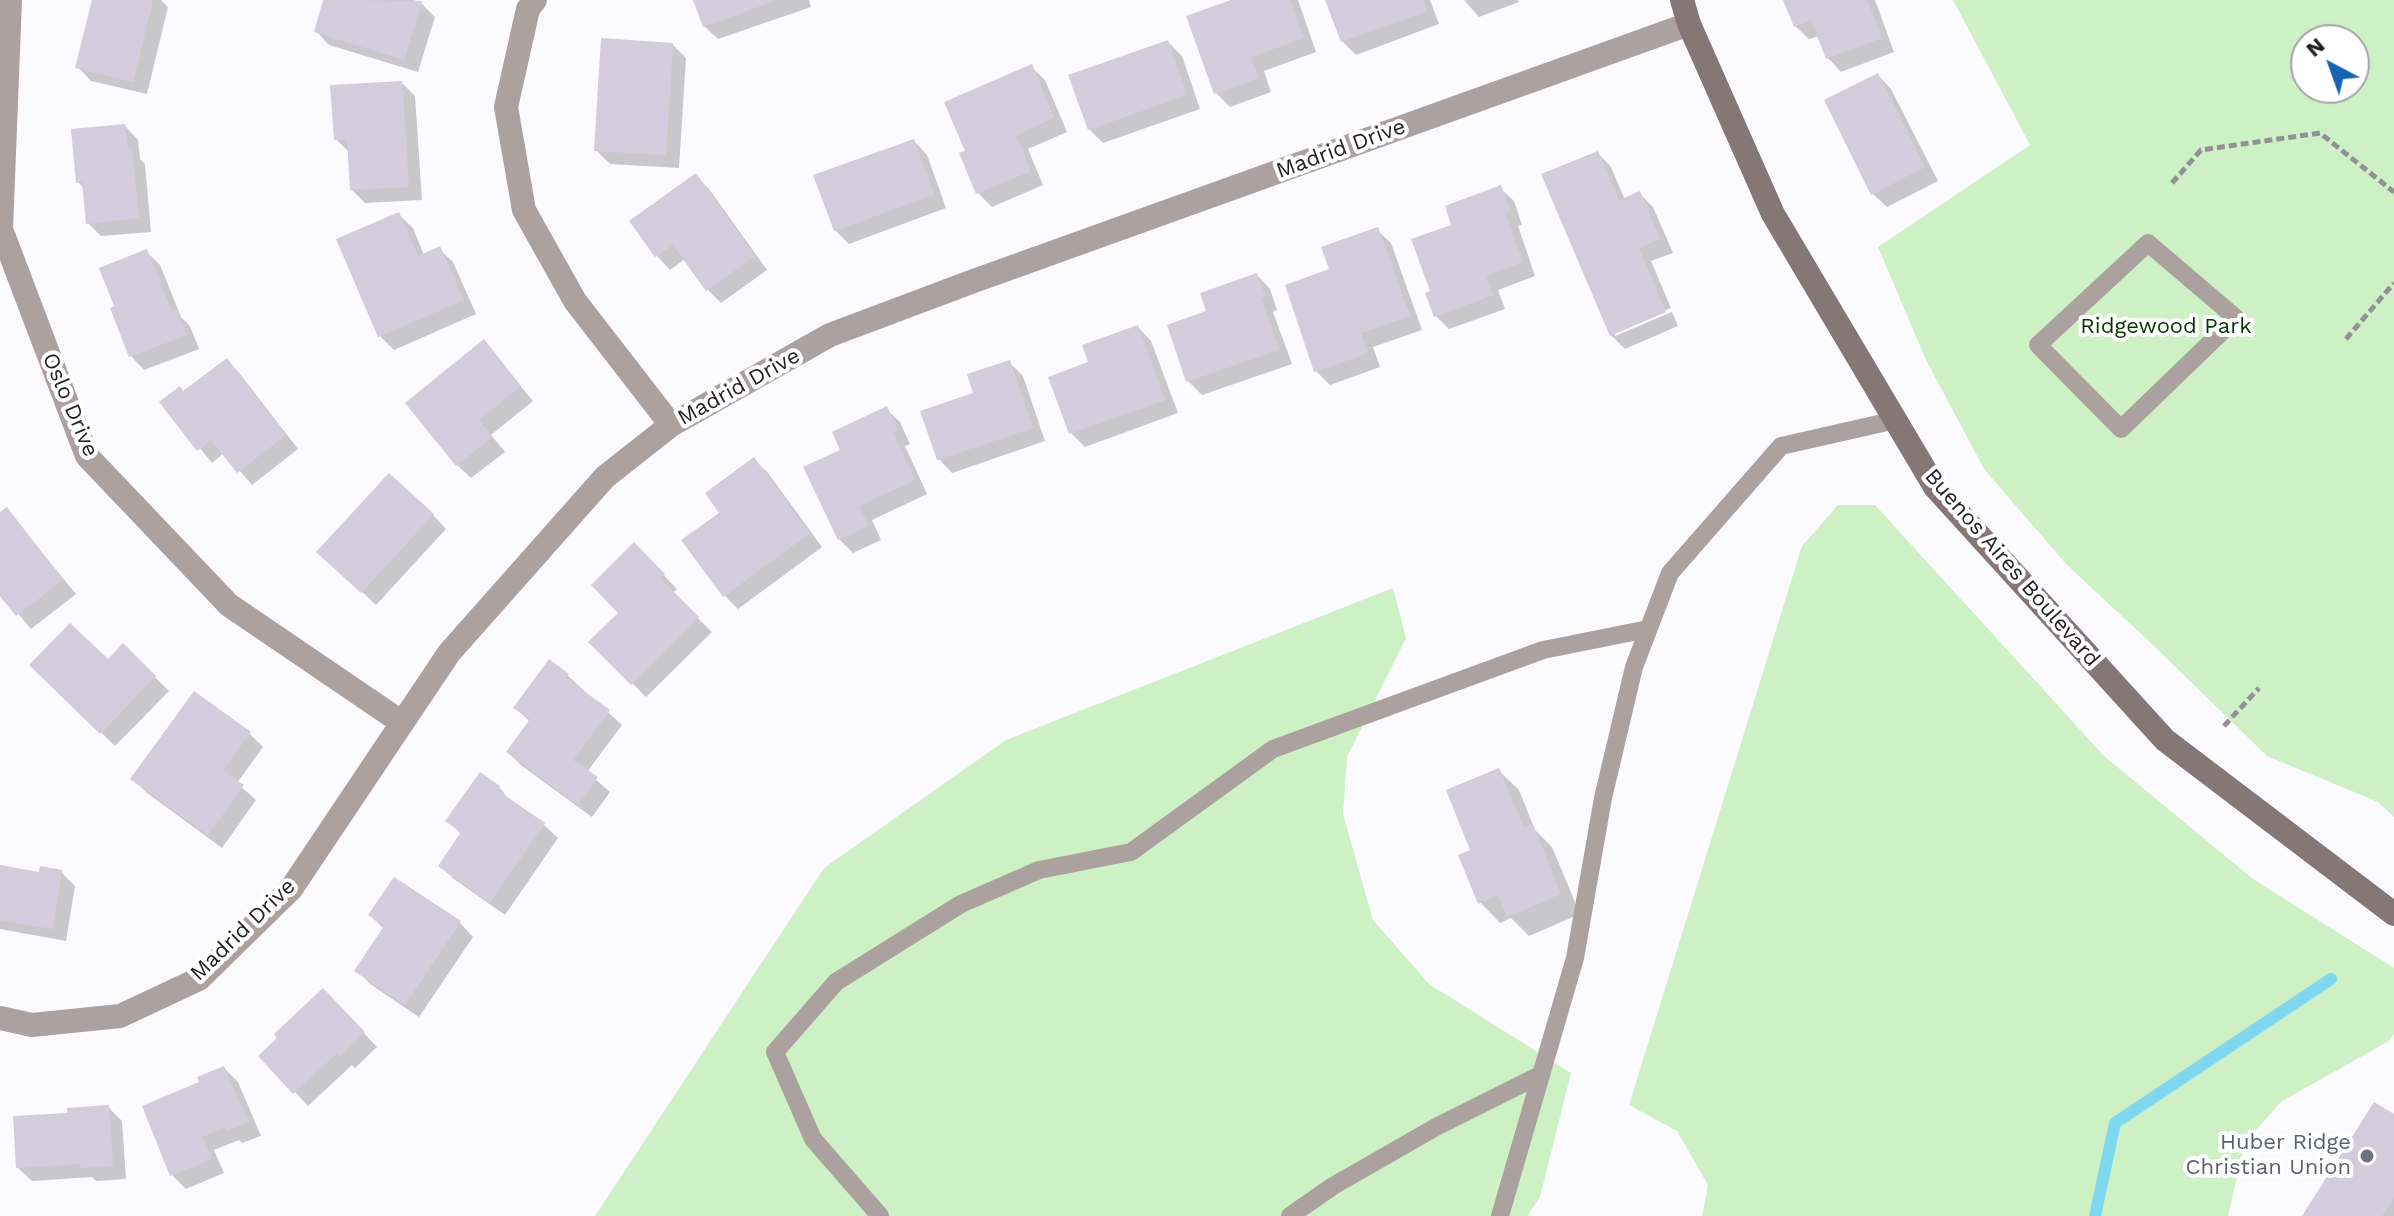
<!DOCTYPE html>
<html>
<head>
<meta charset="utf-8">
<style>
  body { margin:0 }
  #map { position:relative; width:2394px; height:1216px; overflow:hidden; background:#fbfafe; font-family:"Work Sans",sans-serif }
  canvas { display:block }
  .north { position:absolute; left:2290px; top:24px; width:80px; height:80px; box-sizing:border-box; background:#fff; border:2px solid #a6a5a7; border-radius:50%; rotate:319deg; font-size:22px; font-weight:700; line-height:32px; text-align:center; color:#201d23 }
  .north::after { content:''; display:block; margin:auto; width:28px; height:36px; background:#1763b2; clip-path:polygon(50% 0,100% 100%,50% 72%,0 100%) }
</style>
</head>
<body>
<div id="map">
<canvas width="2394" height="1216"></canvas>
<div class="north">N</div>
</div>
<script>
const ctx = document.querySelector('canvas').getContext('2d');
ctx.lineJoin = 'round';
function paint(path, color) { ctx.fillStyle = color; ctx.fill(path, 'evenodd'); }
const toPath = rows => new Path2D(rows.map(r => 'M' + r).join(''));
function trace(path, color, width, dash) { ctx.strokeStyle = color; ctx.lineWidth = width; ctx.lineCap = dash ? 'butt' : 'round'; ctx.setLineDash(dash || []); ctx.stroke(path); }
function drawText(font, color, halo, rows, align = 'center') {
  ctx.font = font + ' "Work Sans",sans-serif'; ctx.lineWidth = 8; ctx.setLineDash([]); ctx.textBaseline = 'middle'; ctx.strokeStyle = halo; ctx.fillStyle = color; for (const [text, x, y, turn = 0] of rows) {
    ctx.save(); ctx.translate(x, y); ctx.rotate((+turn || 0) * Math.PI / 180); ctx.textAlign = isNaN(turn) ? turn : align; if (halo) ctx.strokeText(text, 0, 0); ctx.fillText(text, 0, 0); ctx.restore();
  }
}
const green = toPath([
  [1953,0,2394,0,2394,817,2378,802,2267,756,2153,645,2067,565,1984,469,1926,360,1878,247,2030,145],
  [2306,40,2354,40,2354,88,2306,88],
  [1838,505,1875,505,2104,756,2253,879,2394,968,2394,1034,2389,1041,2282,1101,2245,1142,2228,1216,1702,1216,1708,1185,1677,1131,1629,1105,1802,546],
  [1393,588,1406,638,1347,757,1343,814,1373,920,1429,984,1571,1073,1540,1197,1527,1216,595,1216,824,868,1006,740]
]);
const shadow = toPath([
  [94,0,161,0,168,7,147,94,91,81,78,67],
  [326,0,414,0,421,3,435,17,418,72,329,45,316,31],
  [695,0,809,0,811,7,718,39,704,26],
  [1237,0,1298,0,1316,52,1264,71,1271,92,1230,107,1216,93],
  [1328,0,1430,0,1439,24,1356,55,1342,41],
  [1464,0,1518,0,1519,2,1479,17],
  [1786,0,1875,0,1894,52,1841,72,1828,58,1819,36,1809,39,1795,26],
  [1168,42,1182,56,1200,109,1103,143,1089,129],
  [672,44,686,58,679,168,610,164,596,150],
  [1031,67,1045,80,1067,132,1028,149,1043,185,992,207,978,193,968,152],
  [1878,75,1891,89,1938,181,1887,207,1873,194],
  [402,83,415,96,422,200,365,203,352,190,350,153,336,139],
  [125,126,138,140,140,159,145,164,151,232,101,236,88,223,84,188,78,182],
  [914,141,927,155,946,208,849,244,835,230],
  [1598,153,1611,167,1625,200,1639,193,1653,207,1673,253,1651,261,1671,308,1615,332,1615,336,1672,312,1678,326,1625,349,1611,335],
  [696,176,709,189,767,270,721,303,708,290,685,259,670,270,657,256,632,222],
  [1500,188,1514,201,1522,225,1518,226,1535,276,1498,290,1505,309,1449,329,1435,315,1433,292,1454,226],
  [399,215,413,228,424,255,439,249,453,262,476,314,394,350,380,336],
  [1377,230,1391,243,1422,330,1373,347,1380,367,1330,385,1316,371,1332,270],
  [147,252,160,265,181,317,190,326,199,349,144,370,131,356],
  [1257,275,1270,289,1277,310,1273,312,1292,364,1202,395,1188,381,1209,312],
  [1138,327,1151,341,1178,413,1085,447,1071,433],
  [484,342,533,401,491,435,505,452,471,478,457,465],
  [227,360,240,374,298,449,252,485,224,453,212,463,162,403,184,393],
  [1009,362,1023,376,1045,441,952,473,939,459],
  [886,409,900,422,910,444,905,446,927,494,872,520,881,540,853,553,839,539,842,451],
  [754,460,768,473,822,547,738,609,724,595,722,513],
  [7,510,76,594,31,629,0,592,0,515],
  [433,515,446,529,376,605,333,565],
  [634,545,677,589,672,593,712,632,646,697,591,642,621,613],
  [123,646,169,691,115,746,32,665,108,661],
  [567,675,622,725,587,772,610,792,592,817,522,766,508,752,530,722,516,708],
  [249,733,263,747,237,783,256,800,222,848,147,793,133,779],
  [1498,770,1519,790,1535,830,1552,847,1580,914,1529,936,1511,918,1500,923,1480,902,1473,851],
  [499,787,511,802,544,825,558,838,505,915,454,879,440,866,462,835,448,821],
  [0,867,40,874,61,872,75,886,66,941,0,929],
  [370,915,460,923,473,937,419,1017,370,984,357,970,384,929],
  [323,990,377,1047,355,1068,352,1065,308,1106,295,1092],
  [224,1068,238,1082,261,1136,242,1143,239,1140,214,1150,224,1173,186,1189,172,1175,144,1107,202,1083],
  [108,1107,122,1121,126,1179,96,1181,92,1177,32,1181,18,1168,69,1114],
  [2394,1116,2394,1216,2305,1216]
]);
const stream = toPath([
  [2095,1216,2115,1123,2331,979]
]);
const building = toPath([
  [92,0,153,0,133,82,75,68],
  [323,0,422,1,404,60,314,32],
  [693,0,777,0,703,27],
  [1231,0,1290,0,1304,38,1251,57,1259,78,1214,94,1186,16],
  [1325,0,1423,0,1427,11,1341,42],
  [1783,0,1867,0,1882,38,1826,59,1811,20,1794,27],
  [601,38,673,43,666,155,594,151],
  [1168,40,1187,95,1088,130,1068,75],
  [1032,64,1054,118,1016,135,1031,171,976,194,959,153,965,151,944,102],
  [1878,73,1925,167,1871,195,1824,100],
  [402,81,409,187,350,190,347,139,334,140,330,85],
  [125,124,128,149,132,148,139,218,86,224,82,182,76,183,71,129],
  [914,139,934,195,834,231,813,175],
  [1598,151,1619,200,1640,191,1660,239,1639,248,1666,312,1610,336,1541,174],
  [696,173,755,256,706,291,673,245,655,257,629,221],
  [1501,185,1510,211,1505,213,1523,262,1486,276,1493,295,1434,317,1425,293,1430,291,1411,239,1451,225,1445,206],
  [399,212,418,256,440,246,464,300,378,337,336,239],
  [1378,227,1410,316,1361,333,1368,353,1314,372,1285,285,1329,269,1321,247],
  [147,249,172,312,177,310,187,335,129,357,110,308,114,306,99,268],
  [1257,273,1265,296,1261,298,1279,350,1186,382,1167,325,1206,311,1200,293],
  [1138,325,1165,400,1069,434,1048,377,1088,362,1082,345],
  [484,339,521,386,479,420,492,437,456,466,405,403],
  [227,358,286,435,237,473,211,440,197,451,159,402,180,386,183,391],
  [1010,360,1033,428,937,460,920,411,973,393,967,374],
  [887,406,898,430,893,432,915,480,859,506,869,526,838,540,803,467,840,450,832,432],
  [754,457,810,533,723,597,681,540,719,513,705,493],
  [389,473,434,514,361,593,316,552],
  [7,507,63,580,16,616,0,596,0,512],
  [634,542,665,574,660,578,699,617,631,685,588,642,618,613,591,585],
  [70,623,108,659,123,643,156,676,100,734,29,665],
  [549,659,569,674,566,678,610,710,573,760,598,777,578,805,506,752,530,719,513,708],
  [194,691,251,732,223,770,244,785,208,835,130,779],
  [1499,768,1524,828,1533,824,1561,894,1507,917,1498,895,1478,904,1458,855,1470,850,1446,790],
  [480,772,500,786,497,790,545,823,490,903,438,866,461,832,445,821],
  [0,865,39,872,40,866,62,870,53,929,0,920],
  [394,877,461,921,405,1005,354,971,384,926,368,915],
  [323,988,365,1032,340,1056,337,1053,293,1094,258,1056,277,1038,274,1034],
  [224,1066,248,1122,227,1131,225,1127,202,1137,212,1159,170,1176,142,1106,199,1082,197,1077],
  [2374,1102,2394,1114,2394,1197,2382,1216,2302,1216],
  [109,1105,113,1166,80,1168,80,1164,16,1168,13,1116,67,1113,67,1108]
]);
const path = toPath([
  [2172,183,2201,150,2320,133,2394,192],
  [2346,339,2394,283],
  [2224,726,2259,688]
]);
const lane = toPath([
  [2148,243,2236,318,2121,429,2038,345,2148,243],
  [880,1216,813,1139,775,1052,836,982,961,904,1039,870,1131,852,1273,749,1543,650,1648,629],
  [1290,1216,1333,1186,1436,1127,1540,1075],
  [1500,1216,1575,958,1603,798,1634,667,1670,573,1781,446,1896,420]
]);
const street = toPath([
  [10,0,1,229,87,456,229,605,401,722],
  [535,0,528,9,506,107,524,210,575,301,671,425],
  [0,1018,32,1025,120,1016,199,979,291,889,449,653,605,477,671,425,830,335,971,282,1689,24]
]);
const secondary = toPath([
  [1682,0,1689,24,1773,214,1935,487,2165,740,2394,914]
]);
const markers = [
  [2367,1156,8,"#6b7280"]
];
const streetNames = [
  ["Madrid Drive",1341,149,-20],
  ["Madrid Drive",739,387,-29],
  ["Oslo Drive",70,405,67],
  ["Buenos Aires Boulevard",2012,568,49],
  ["Madrid Drive",243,930,-44]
];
const parkNames = [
  ["Ridgewood Park",2166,327]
];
const worshipNames = [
  ["Huber Ridge",2351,1143],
  ["Christian Union",2351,1168]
];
paint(green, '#cdf1c5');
paint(shadow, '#0003');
trace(stream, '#7ed9ef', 12);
paint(building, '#d2ccdc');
trace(path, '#939196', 5, [8, 4]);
trace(lane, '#aba2a0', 18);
trace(street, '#aba2a0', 24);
trace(secondary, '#847775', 24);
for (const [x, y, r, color] of markers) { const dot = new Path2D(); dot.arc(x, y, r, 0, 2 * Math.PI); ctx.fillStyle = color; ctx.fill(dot); trace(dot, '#fff', 3); }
drawText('22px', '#201d23', '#fff', streetNames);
drawText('22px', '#063500', '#fff', parkNames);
drawText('22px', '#5b616d', '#fff', worshipNames, 'right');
</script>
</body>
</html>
